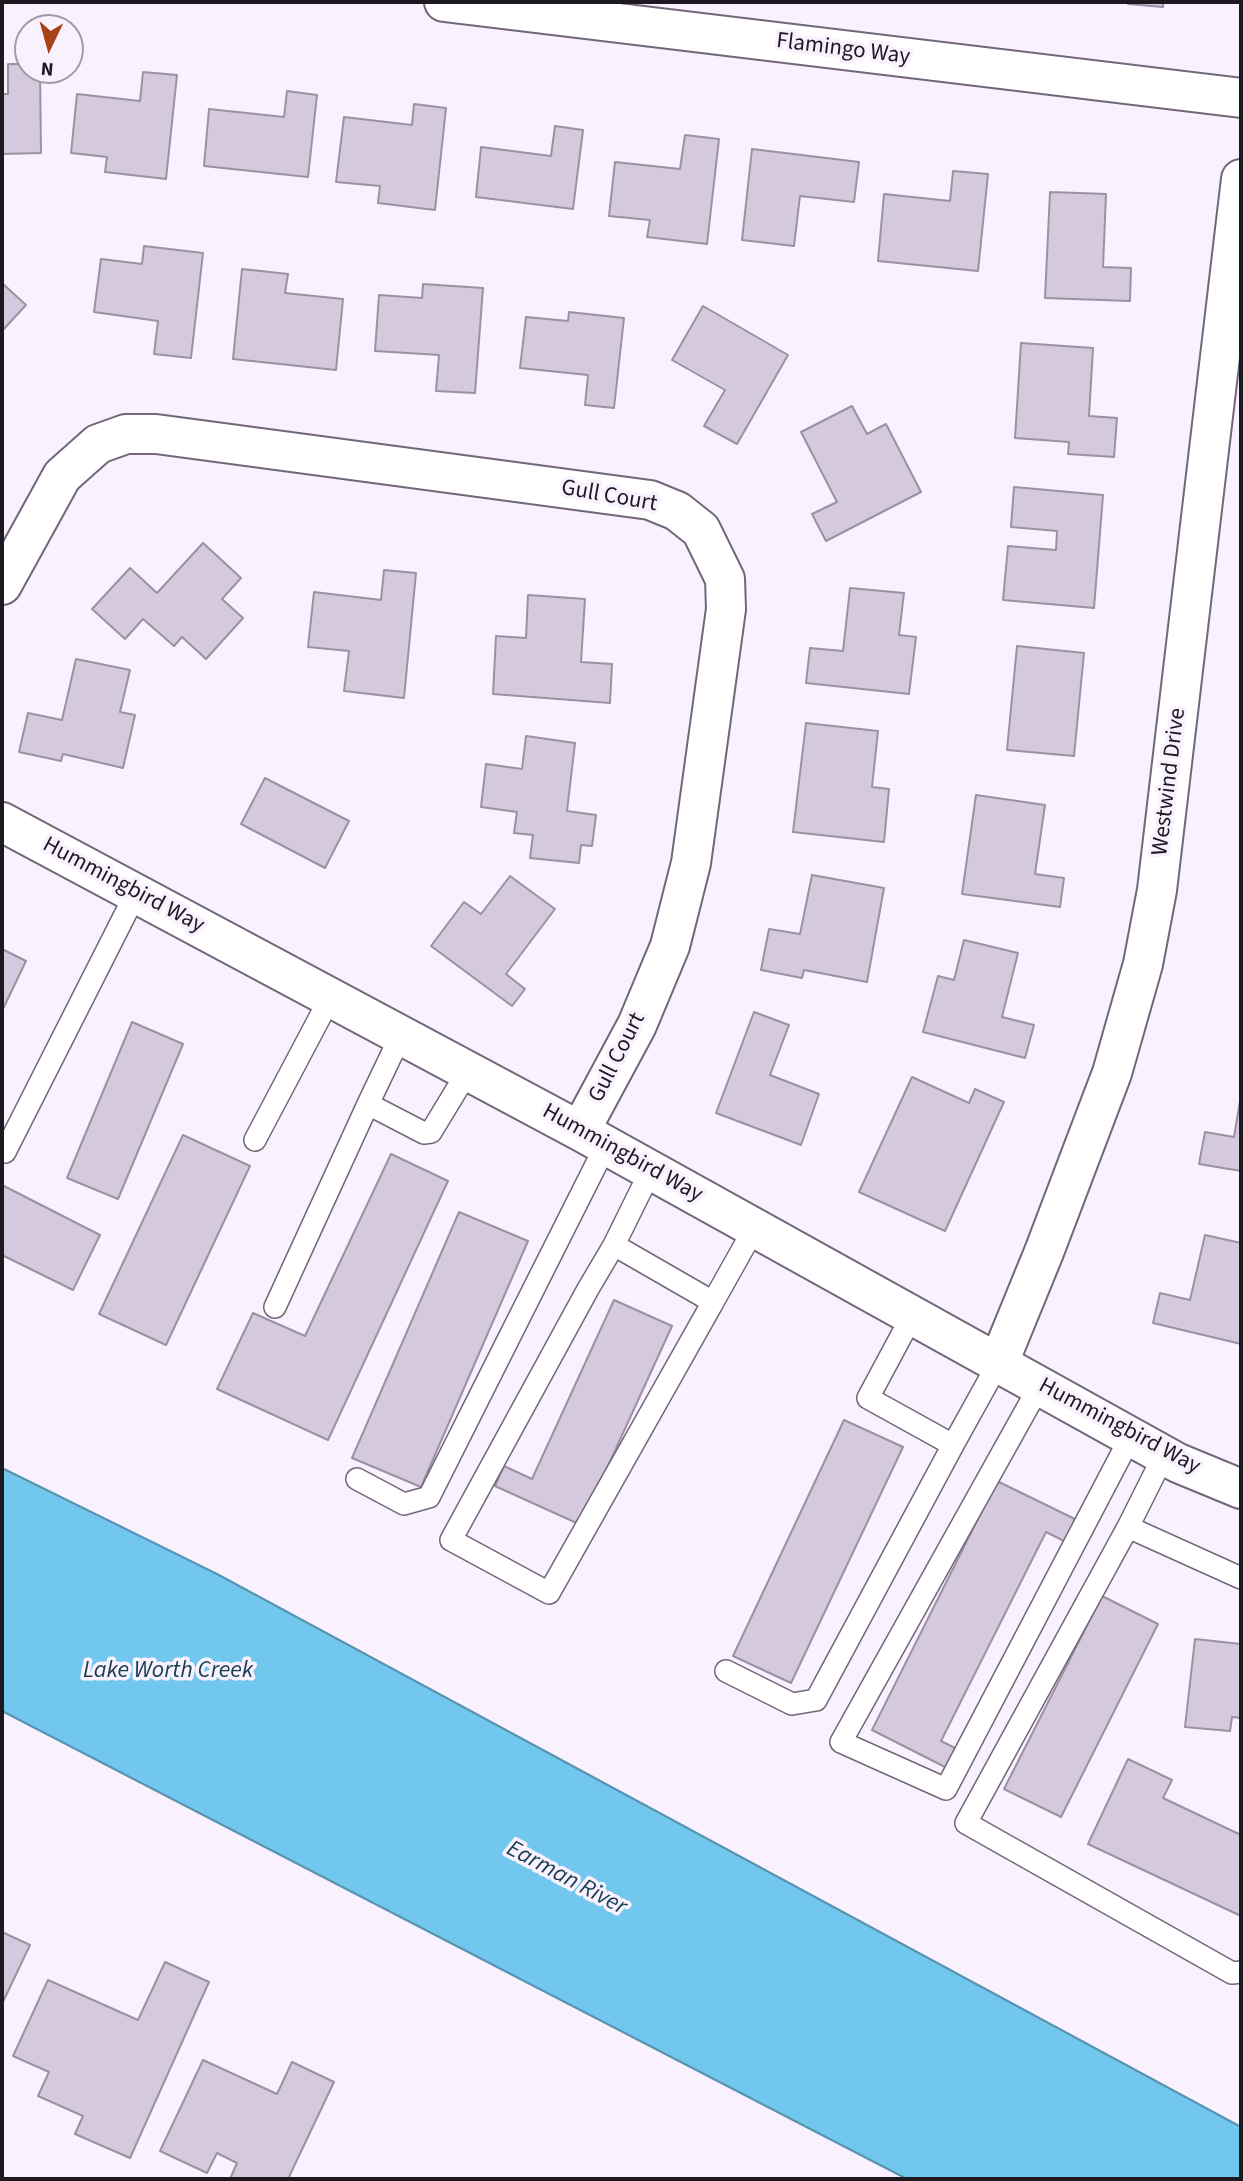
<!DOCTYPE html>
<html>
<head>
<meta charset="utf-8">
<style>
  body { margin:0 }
  #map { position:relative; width:1243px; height:2181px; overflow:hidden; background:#f9f1fe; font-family:"Source Sans 3",sans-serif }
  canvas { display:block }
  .frame { position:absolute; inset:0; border:4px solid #1e1921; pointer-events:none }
  .north { position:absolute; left:14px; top:14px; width:70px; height:70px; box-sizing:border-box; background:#f9f1fe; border:2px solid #a19ba6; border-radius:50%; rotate:185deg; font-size:19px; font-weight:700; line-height:28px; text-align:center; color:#1e1921 }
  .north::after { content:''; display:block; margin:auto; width:24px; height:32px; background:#a74116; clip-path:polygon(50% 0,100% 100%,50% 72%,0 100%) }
</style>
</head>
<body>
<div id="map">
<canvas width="1243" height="2181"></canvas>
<div class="frame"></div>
<div class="north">N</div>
</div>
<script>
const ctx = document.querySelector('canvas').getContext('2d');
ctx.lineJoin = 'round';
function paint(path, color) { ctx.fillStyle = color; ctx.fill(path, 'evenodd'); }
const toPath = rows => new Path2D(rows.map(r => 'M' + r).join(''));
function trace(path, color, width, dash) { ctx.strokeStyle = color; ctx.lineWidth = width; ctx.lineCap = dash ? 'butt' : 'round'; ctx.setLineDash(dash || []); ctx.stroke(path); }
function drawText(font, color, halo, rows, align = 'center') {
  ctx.font = font + ' "Source Sans 3",sans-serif'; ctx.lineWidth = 7; ctx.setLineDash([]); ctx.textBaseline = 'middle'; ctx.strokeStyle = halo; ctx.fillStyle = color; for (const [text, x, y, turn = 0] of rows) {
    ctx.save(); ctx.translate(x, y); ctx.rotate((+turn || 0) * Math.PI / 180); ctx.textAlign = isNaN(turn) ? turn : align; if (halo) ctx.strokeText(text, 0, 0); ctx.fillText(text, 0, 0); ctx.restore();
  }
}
const water = toPath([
  [2,1468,217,1574,1241,2127,1241,2179,907,2179,2,1711,2,1468]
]);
const building = toPath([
  [1128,2,1163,2,1163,7,1128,4,1128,2],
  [8,64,28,64,28,70,40,70,41,153,2,154,2,94,8,94,8,64],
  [143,72,177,75,166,179,105,172,107,157,71,153,77,94,140,101,143,72],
  [287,91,317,95,308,177,204,166,209,109,284,117,287,91],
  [414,104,446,108,435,210,378,203,380,186,336,182,344,117,412,125,414,104],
  [555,126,583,130,573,209,476,197,481,147,551,156,555,126],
  [685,135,719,139,707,244,647,237,650,220,609,216,615,162,680,169,685,135],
  [752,149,859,162,854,202,800,196,794,246,742,240,752,149],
  [953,171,988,174,978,271,878,261,884,194,950,201,953,171],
  [1050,192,1106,194,1103,267,1131,268,1130,301,1045,298,1050,192],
  [144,246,203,253,191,358,154,354,158,321,94,312,101,259,142,264,144,246],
  [242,269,288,274,285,293,343,299,336,370,233,359,242,269],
  [2,283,26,305,2,331,2,283],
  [423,284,483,288,475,393,436,391,439,355,375,351,379,295,422,298,423,284],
  [703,306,788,355,737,444,704,426,725,390,672,360,703,306],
  [569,312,624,318,614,408,585,405,588,375,520,368,526,317,568,321,569,312],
  [1021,343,1093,348,1089,416,1117,418,1114,457,1068,454,1069,442,1015,438,1021,343],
  [852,406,867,434,886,424,921,492,826,541,812,514,837,502,801,432,852,406],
  [1014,487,1103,495,1094,608,1003,600,1008,546,1056,550,1057,531,1011,527,1014,487],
  [203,543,241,578,222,599,243,618,206,659,182,637,174,646,143,619,125,639,92,609,130,568,157,593,203,543],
  [384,570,416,573,404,698,344,691,349,651,308,647,314,592,381,600,384,570],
  [850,588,904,593,899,635,916,637,909,694,806,683,810,648,843,651,850,588],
  [528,595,585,599,581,662,612,664,610,703,493,694,496,636,526,638,528,595],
  [1017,646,1084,653,1074,756,1007,750,1017,646],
  [76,659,130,670,120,712,135,715,123,768,63,754,61,761,19,752,28,713,62,720,76,659],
  [806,723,878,731,872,787,889,789,884,842,793,832,806,723],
  [526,736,575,743,567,811,596,815,592,846,581,845,579,863,530,858,533,835,514,833,517,812,481,807,486,764,522,769,526,736],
  [265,778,349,821,325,868,241,824,265,778],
  [976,795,1045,805,1035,874,1064,878,1060,907,962,894,976,795],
  [812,875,884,888,867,982,804,970,802,978,761,970,769,929,800,934,812,875],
  [510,876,555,909,506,974,525,989,512,1006,431,946,464,902,481,914,510,876],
  [964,940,1018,953,1002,1017,1034,1025,1025,1058,923,1032,938,976,954,980,964,940],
  [2,949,26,961,2,1011,2,949],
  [754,1012,789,1025,770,1075,819,1094,801,1145,716,1113,754,1012],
  [132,1022,183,1044,118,1199,67,1178,132,1022],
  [912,1077,969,1103,975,1089,1004,1102,945,1231,859,1192,912,1077],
  [1241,1095,1241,1171,1199,1164,1205,1132,1234,1137,1241,1095],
  [183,1135,250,1166,166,1345,99,1314,183,1135],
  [391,1154,448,1181,328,1440,217,1389,253,1313,305,1336,391,1154],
  [2,1185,100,1235,73,1290,2,1255,2,1185],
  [459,1212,528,1241,421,1487,352,1458,459,1212],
  [1205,1235,1241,1243,1241,1344,1153,1323,1160,1293,1190,1300,1205,1235],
  [614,1300,672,1326,581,1525,495,1486,504,1466,532,1479,614,1300],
  [844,1420,903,1447,791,1683,733,1656,844,1420],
  [997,1481,1079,1521,1068,1543,1046,1532,941,1741,957,1749,947,1768,872,1730,997,1481],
  [1102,1596,1158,1624,1061,1817,1004,1789,1102,1596],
  [1195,1639,1241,1644,1241,1718,1232,1717,1230,1731,1185,1727,1195,1639],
  [1128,1759,1172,1780,1163,1798,1241,1835,1241,1916,1088,1844,1128,1759],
  [2,1932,30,1945,2,2004,2,1932],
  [165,1962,209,1982,130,2158,75,2134,83,2116,38,2096,49,2072,13,2056,48,1980,138,2020,165,1962],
  [203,2060,277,2094,292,2062,334,2082,288,2179,230,2179,237,2163,217,2153,207,2173,160,2151,203,2060]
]);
const lane = toPath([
  [368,1104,401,1035],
  [255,1140,330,998],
  [5,1152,136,893],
  [651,1170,614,1245,713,1302,755,1227],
  [614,1245,588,1289,451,1540,549,1593,713,1302],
  [275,1307,368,1104,424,1133,431,1132,468,1071],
  [1040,1385,841,1742,946,1789,1131,1436],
  [953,1445,999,1362],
  [1164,1455,1128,1527,1241,1578],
  [357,1479,404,1504,429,1497,606,1145],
  [1128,1527,966,1823,1232,1973,1241,1972],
  [726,1671,792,1704,816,1700,953,1445,868,1398,913,1314]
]);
const street = toPath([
  [444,2,1241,98],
  [2,585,62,476,98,444,126,434,156,434,650,500,677,511,701,530,725,579,726,609,691,863,670,946,637,1025,580,1131],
  [2,822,580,1131,1178,1463,1241,1489],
  [999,1362,1044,1252,1112,1073,1143,964,1157,890,1241,179]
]);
const streetNames = [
  ["Flamingo Way",843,50,7],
  ["Gull Court",609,497,10],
  ["Westwind Drive",1170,782,-83],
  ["Hummingbird Way",123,886,28],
  ["Gull Court",618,1058,-63],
  ["Hummingbird Way",622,1154,29],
  ["Hummingbird Way",1119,1427,28]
];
const waterNames = [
  ["Lake Worth Creek",168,1672],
  ["Earman River",566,1879,28]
];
paint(water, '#71c7ee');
trace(water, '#5893b0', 2);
paint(building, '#d5c9de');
trace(building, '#9c90a4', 2);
trace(lane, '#72677a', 24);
trace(street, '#72677a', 42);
trace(lane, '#fff', 21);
trace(street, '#fff', 38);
drawText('23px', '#1e1921', '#f9f1fe', streetNames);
drawText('italic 24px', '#183f50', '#f9f1fe', waterNames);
</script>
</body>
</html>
